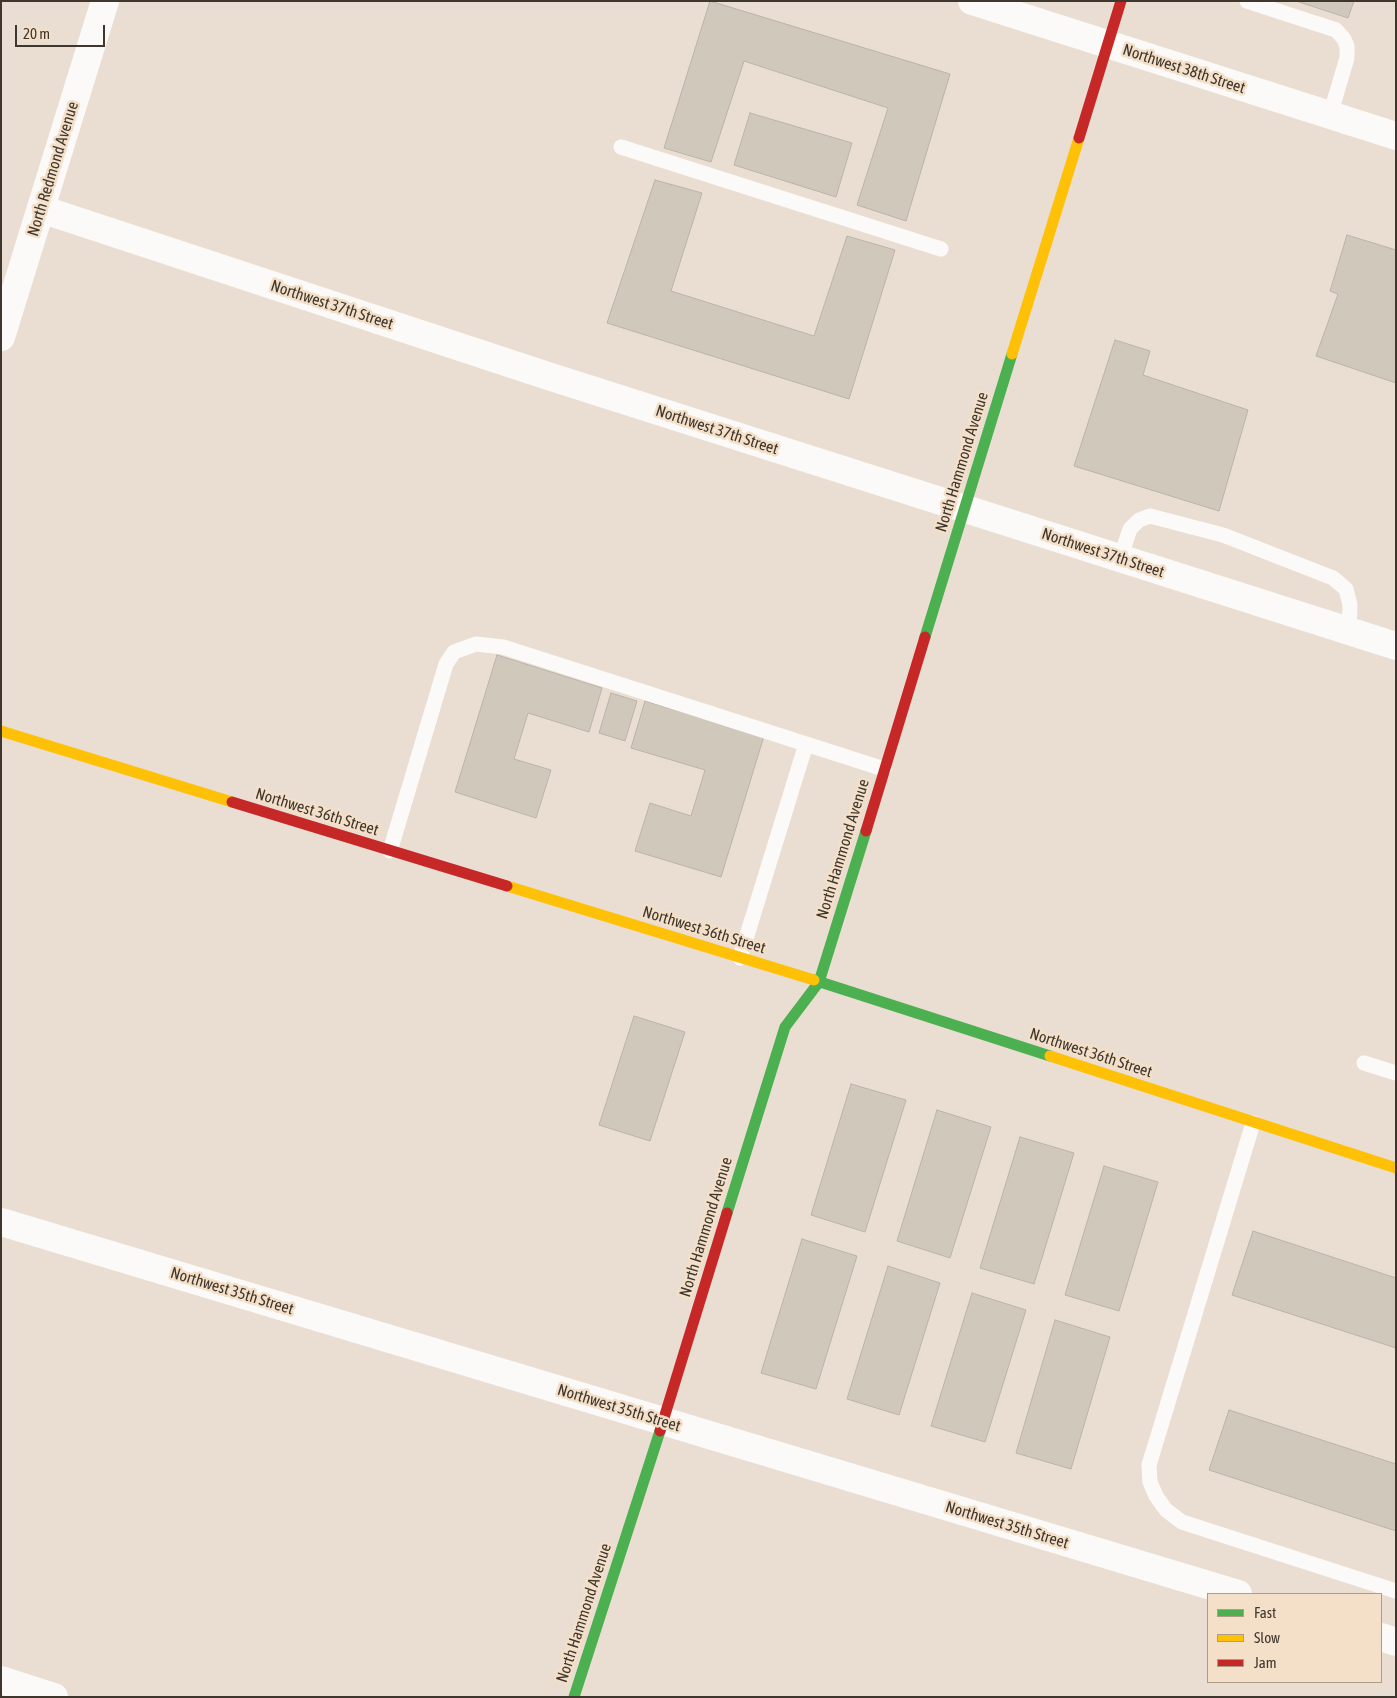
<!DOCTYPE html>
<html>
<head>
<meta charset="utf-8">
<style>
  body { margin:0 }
  #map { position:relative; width:1397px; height:1698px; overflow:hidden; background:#eaded2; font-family:"Asap Condensed",sans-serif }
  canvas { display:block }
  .frame { position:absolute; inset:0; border:2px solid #3f372e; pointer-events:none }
  .legend { position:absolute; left:1207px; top:1593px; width:175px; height:90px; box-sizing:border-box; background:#f4dfc8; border:1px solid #ac9c8a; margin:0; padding:6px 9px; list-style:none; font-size:15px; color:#3f372e }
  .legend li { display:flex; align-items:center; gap:10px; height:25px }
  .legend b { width:25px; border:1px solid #ac9c8a }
  .scale { position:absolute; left:15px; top:25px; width:90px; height:22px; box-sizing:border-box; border:2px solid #3f372e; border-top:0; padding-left:6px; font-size:15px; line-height:18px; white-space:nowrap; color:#3f372e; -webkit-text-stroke:4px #f4dfc8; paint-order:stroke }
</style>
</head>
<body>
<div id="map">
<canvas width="1397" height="1698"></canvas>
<div class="frame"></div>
<ul class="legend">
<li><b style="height:6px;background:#4caf50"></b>Fast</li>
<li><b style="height:6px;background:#ffc107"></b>Slow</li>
<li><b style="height:6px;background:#c62828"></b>Jam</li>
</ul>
<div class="scale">20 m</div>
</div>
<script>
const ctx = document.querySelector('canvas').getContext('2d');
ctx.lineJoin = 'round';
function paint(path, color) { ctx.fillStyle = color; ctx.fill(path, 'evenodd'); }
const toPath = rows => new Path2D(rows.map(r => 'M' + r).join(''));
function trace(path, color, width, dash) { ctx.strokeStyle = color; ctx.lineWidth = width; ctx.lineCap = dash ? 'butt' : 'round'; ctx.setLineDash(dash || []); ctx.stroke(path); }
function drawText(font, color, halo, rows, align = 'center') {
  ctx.font = font + ' "Asap Condensed",sans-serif'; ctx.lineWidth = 5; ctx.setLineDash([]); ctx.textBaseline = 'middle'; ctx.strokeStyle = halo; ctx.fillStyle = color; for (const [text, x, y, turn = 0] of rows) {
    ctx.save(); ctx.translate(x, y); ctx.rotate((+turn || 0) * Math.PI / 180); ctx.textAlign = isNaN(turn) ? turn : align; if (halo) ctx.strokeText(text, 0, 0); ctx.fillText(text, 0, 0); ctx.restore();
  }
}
const building = toPath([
  [710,1,950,74,906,221,857,205,888,108,744,61,711,162,664,148,710,1],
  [1296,1,1354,1,1348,18,1296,1],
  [750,113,852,143,836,197,734,165,750,113],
  [655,180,702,193,671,291,814,336,847,236,895,250,849,399,607,323,655,180],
  [1347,235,1396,250,1396,383,1316,356,1338,294,1330,291,1347,235],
  [1115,340,1150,351,1143,375,1248,410,1219,511,1074,466,1115,340],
  [497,655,602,688,589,732,528,713,514,759,551,770,536,818,455,792,497,655],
  [611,693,637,701,625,741,599,733,611,693],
  [645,701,764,736,721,877,635,851,650,803,691,816,705,770,631,748,645,701],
  [634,1016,685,1032,650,1141,599,1125,634,1016],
  [851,1084,906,1100,865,1232,811,1215,851,1084],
  [937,1110,991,1127,950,1258,897,1241,937,1110],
  [1020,1137,1074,1153,1034,1284,980,1268,1020,1137],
  [1104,1166,1158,1182,1119,1311,1065,1295,1104,1166],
  [1253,1231,1396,1278,1396,1348,1232,1295,1253,1231],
  [802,1239,857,1256,816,1389,761,1373,802,1239],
  [888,1266,940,1283,899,1415,847,1399,888,1266],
  [972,1293,1026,1310,985,1442,931,1426,972,1293],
  [1055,1320,1110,1337,1071,1469,1016,1453,1055,1320],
  [1229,1410,1396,1464,1396,1531,1209,1470,1229,1410]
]);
const lane = toPath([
  [1247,1,1336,30,1344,39,1347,46,1347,58,1330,115],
  [621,147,941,249],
  [1120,559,1130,529,1139,520,1150,516,1223,535,1333,578,1346,589,1350,605,1349,632],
  [390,851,446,664,454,652,476,644,503,647,884,769],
  [740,958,806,744],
  [1364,1063,1396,1073],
  [1253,1123,1149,1465,1150,1482,1156,1496,1166,1510,1182,1522,1396,1591]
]);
const street = toPath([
  [972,1,1396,136],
  [41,209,548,376,1396,646],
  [1,337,105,1],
  [1,1222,1238,1594],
  [1381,1637,1396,1642],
  [1,1680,54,1697]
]);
const fast = toPath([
  [925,637,1012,354],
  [814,980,1050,1056],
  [727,1213,785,1027,819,982,866,831],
  [574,1697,660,1431]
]);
const slow = toPath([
  [1012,354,1079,138],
  [1,731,232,802],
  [507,886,814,980],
  [1050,1056,1396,1168]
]);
const jam = toPath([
  [1079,138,1121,1],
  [232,802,507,886],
  [866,831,925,637],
  [660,1431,727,1213]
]);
const streetNames = [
  ["Northwest 38th Street",1184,69,18],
  ["North Redmond Avenue",53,169,-73],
  ["Northwest 37th Street",332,305,18],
  ["Northwest 37th Street",717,430,18],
  ["North Hammond Avenue",962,462,-73],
  ["Northwest 37th Street",1103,553,18],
  ["Northwest 36th Street",317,812,17],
  ["North Hammond Avenue",843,849,-73],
  ["Northwest 36th Street",704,930,17],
  ["Northwest 36th Street",1091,1053,18],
  ["North Hammond Avenue",706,1227,-73],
  ["Northwest 35th Street",232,1291,17],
  ["Northwest 35th Street",619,1408,17],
  ["Northwest 35th Street",1007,1525,17],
  ["North Hammond Avenue",584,1613,-72]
];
paint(building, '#d0c9bb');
trace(building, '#bab3a9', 1);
trace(lane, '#fcfaf8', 15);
trace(street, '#fcfaf8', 28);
trace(fast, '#4caf50', 11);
trace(slow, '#ffc107', 11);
trace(jam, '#c62828', 11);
drawText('16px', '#3f372e', '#f4dfc8', streetNames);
</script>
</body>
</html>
